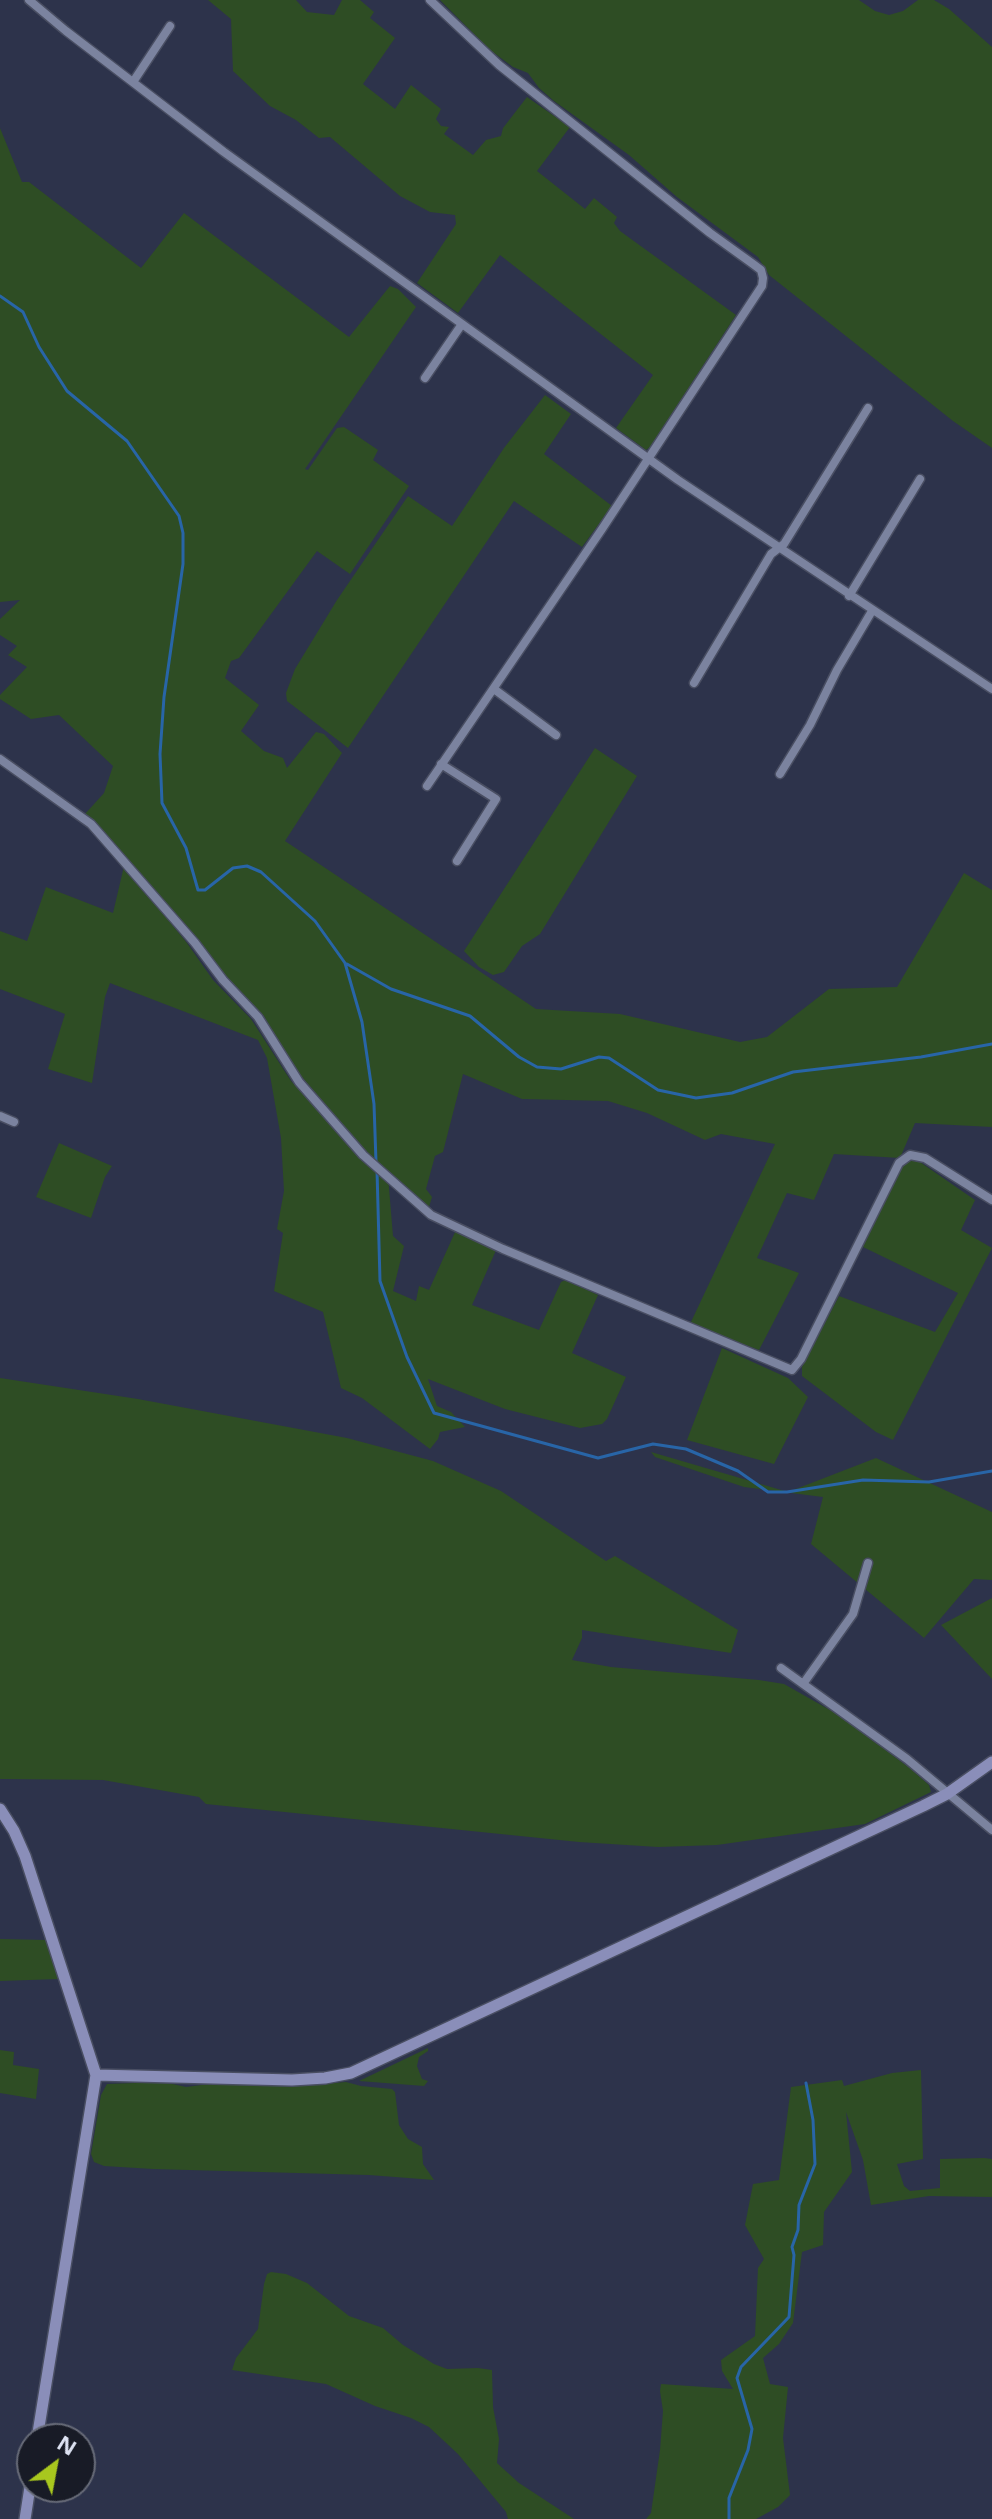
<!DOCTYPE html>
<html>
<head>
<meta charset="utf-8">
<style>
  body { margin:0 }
  #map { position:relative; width:992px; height:2519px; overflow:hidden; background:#2d334b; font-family:"Noto Sans",sans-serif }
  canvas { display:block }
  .north { position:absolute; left:16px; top:2423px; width:80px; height:80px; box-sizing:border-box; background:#181b26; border:2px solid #676b78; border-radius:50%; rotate:32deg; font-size:22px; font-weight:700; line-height:32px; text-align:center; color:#dde2f2 }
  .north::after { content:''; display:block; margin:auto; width:28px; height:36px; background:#a8c71e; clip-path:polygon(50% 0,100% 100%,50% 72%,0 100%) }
</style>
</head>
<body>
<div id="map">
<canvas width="992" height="2519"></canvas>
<div class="north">N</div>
</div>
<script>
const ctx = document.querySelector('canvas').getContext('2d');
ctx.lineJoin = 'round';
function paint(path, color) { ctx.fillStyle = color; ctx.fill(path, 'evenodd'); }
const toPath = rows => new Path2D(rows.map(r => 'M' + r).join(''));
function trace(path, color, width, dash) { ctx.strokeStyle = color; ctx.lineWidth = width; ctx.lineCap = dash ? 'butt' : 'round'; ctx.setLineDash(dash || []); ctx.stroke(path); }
const green = toPath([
  [208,0,296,0,307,12,334,15,342,0,360,0,374,12,370,18,395,38,363,84,395,109,411,85,441,109,436,119,441,126,449,127,444,134,473,155,486,140,501,136,503,128,527,97,570,127,537,171,585,209,594,198,617,217,614,223,620,231,736,315,650,447,646,450,616,428,653,375,500,255,458,313,417,283,456,224,455,215,430,212,400,196,330,137,319,138,296,120,270,106,233,71,231,19],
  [440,0,859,0,875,11,889,15,903,11,918,0,934,0,949,9,992,47,992,448,953,421,769,275,758,257,677,197,629,155,554,101,539,88,528,73,513,67,490,50],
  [0,128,22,182,29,182,141,268,184,213,349,337,390,286,398,289,416,307,305,469,308,470,337,428,344,427,378,450,373,460,409,486,350,574,317,551,239,658,231,661,225,678,259,705,241,731,264,751,283,758,287,768,316,732,324,734,342,753,285,841,536,1009,620,1014,740,1042,767,1037,829,989,897,987,964,873,992,890,992,1127,915,1123,900,1158,834,1154,814,1200,787,1193,757,1258,799,1273,759,1350,690,1324,775,1144,721,1134,705,1140,647,1113,608,1101,522,1099,463,1074,443,1152,435,1156,426,1189,432,1197,429,1207,388,1176,393,1236,404,1246,393,1291,416,1301,419,1286,429,1290,456,1230,497,1248,472,1305,539,1330,561,1282,565,1280,598,1295,572,1353,626,1377,607,1419,602,1424,580,1428,505,1409,428,1379,437,1406,451,1412,465,1427,440,1432,438,1439,430,1449,362,1398,341,1388,323,1312,274,1291,283,1233,277,1229,284,1191,281,1138,267,1058,258,1040,110,983,105,997,92,1083,48,1069,65,1014,0,989,0,931,27,941,46,887,113,913,124,866,187,943,213,980,251,1019,291,1081,363,1156,364,1150,291,1064,264,1016,233,986,119,849,85,814,104,793,113,766,59,715,31,719,0,699,0,695,27,667,8,655,17,646,0,635,0,619,20,600,0,602],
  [545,395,571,414,544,454,612,506,582,547,514,501,348,748,287,701,286,693,295,669,337,600,408,496,452,526,504,448],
  [595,748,637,776,540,934,522,946,504,972,493,975,479,967,464,951],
  [59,1143,112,1166,105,1177,91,1218,36,1197],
  [917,1160,975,1200,961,1230,992,1248,893,1440,876,1432,802,1376,802,1367,839,1296,935,1332,958,1293,863,1247,904,1162],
  [722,1348,788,1378,808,1397,774,1464,687,1440],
  [0,1378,138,1399,347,1438,433,1461,501,1491,606,1561,615,1556,738,1630,731,1653,582,1630,582,1638,572,1660,611,1667,759,1680,784,1684,837,1714,911,1769,929,1785,931,1792,865,1824,717,1845,658,1847,579,1842,206,1804,199,1797,103,1780,0,1779],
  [651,1452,788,1492,876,1458,992,1512,992,1580,974,1579,924,1638,811,1544,823,1497,744,1487,655,1457],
  [992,1598,992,1679,941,1625],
  [0,1939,47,1940,59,1979,0,1981],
  [428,2048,428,2051,419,2057,417,2066,422,2079,428,2081,424,2086,359,2081],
  [0,2050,14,2052,13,2065,39,2069,36,2099,0,2093],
  [921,2070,923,2159,897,2164,904,2186,910,2191,940,2188,940,2159,984,2158,992,2159,992,2197,929,2196,871,2205,863,2160,846,2112,852,2172,824,2212,823,2245,802,2252,793,2323,779,2344,763,2358,770,2384,788,2387,783,2438,790,2495,778,2507,756,2519,646,2519,651,2513,660,2450,663,2411,660,2391,661,2384,733,2389,722,2371,721,2360,755,2336,758,2268,764,2259,745,2225,753,2184,779,2180,791,2087,842,2080,844,2086,892,2073],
  [164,2082,186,2087,217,2083,300,2086,346,2082,361,2086,392,2089,395,2092,399,2125,408,2139,422,2147,423,2164,434,2180,369,2175,153,2169,104,2166,94,2162,91,2154,101,2095,107,2084],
  [271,2272,286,2274,307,2283,349,2316,383,2328,403,2345,434,2364,447,2369,478,2368,492,2370,493,2407,499,2439,497,2463,519,2483,574,2519,508,2519,506,2512,458,2454,429,2427,411,2418,375,2406,326,2384,232,2370,236,2358,258,2329,264,2284,267,2274]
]);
const stream = toPath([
  [0,296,23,312,39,347,67,391,127,441,179,516,183,533,183,564,164,697,160,754,162,803,186,848,198,890,205,890,233,868,247,866,261,872,315,921,345,963,362,1022,374,1104,376,1162],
  [347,964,391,989,470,1016,519,1057,537,1067,561,1069,599,1057,609,1058,658,1090,696,1098,732,1093,793,1072,921,1057,992,1044],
  [377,1170,380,1281,407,1357,434,1413,598,1458,653,1444,686,1449,738,1471,768,1492,787,1492,863,1480,929,1482,992,1471],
  [729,2519,729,2498,748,2450,752,2429,737,2378,741,2367,789,2317,794,2255,792,2247,798,2230,799,2205,815,2164,813,2120,806,2083]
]);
const street = toPath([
  [29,0,66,31,224,152,678,480,992,689],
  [133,82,170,26],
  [425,378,462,324],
  [849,596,920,479],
  [694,683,771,554,784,544,868,408],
  [494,689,556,735],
  [0,759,91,824,195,943,223,980,258,1017,299,1082,363,1155,431,1215,503,1249,792,1370,801,1359,899,1163,910,1155,925,1158,992,1200],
  [441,764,496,799,457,861],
  [780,774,810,725,837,670,872,611],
  [427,786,602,529,762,286,763,278,761,270,753,264,710,233,499,65,430,0],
  [0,1116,14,1122],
  [781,1668,907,1759,992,1830],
  [803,1684,853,1614,868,1563]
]);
const secondary = toPath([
  [0,1809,14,1831,25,1856,96,2075,37,2439],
  [96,2075,292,2080,325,2078,351,2073,923,1806,947,1794,992,1762],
  [25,2519,32,2474]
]);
paint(green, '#2e4d24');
trace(stream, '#2865a7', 3);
trace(street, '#494e62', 11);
trace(secondary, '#494e62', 14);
trace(street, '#7b839f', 8);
trace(secondary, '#8a8eb9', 11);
</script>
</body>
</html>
